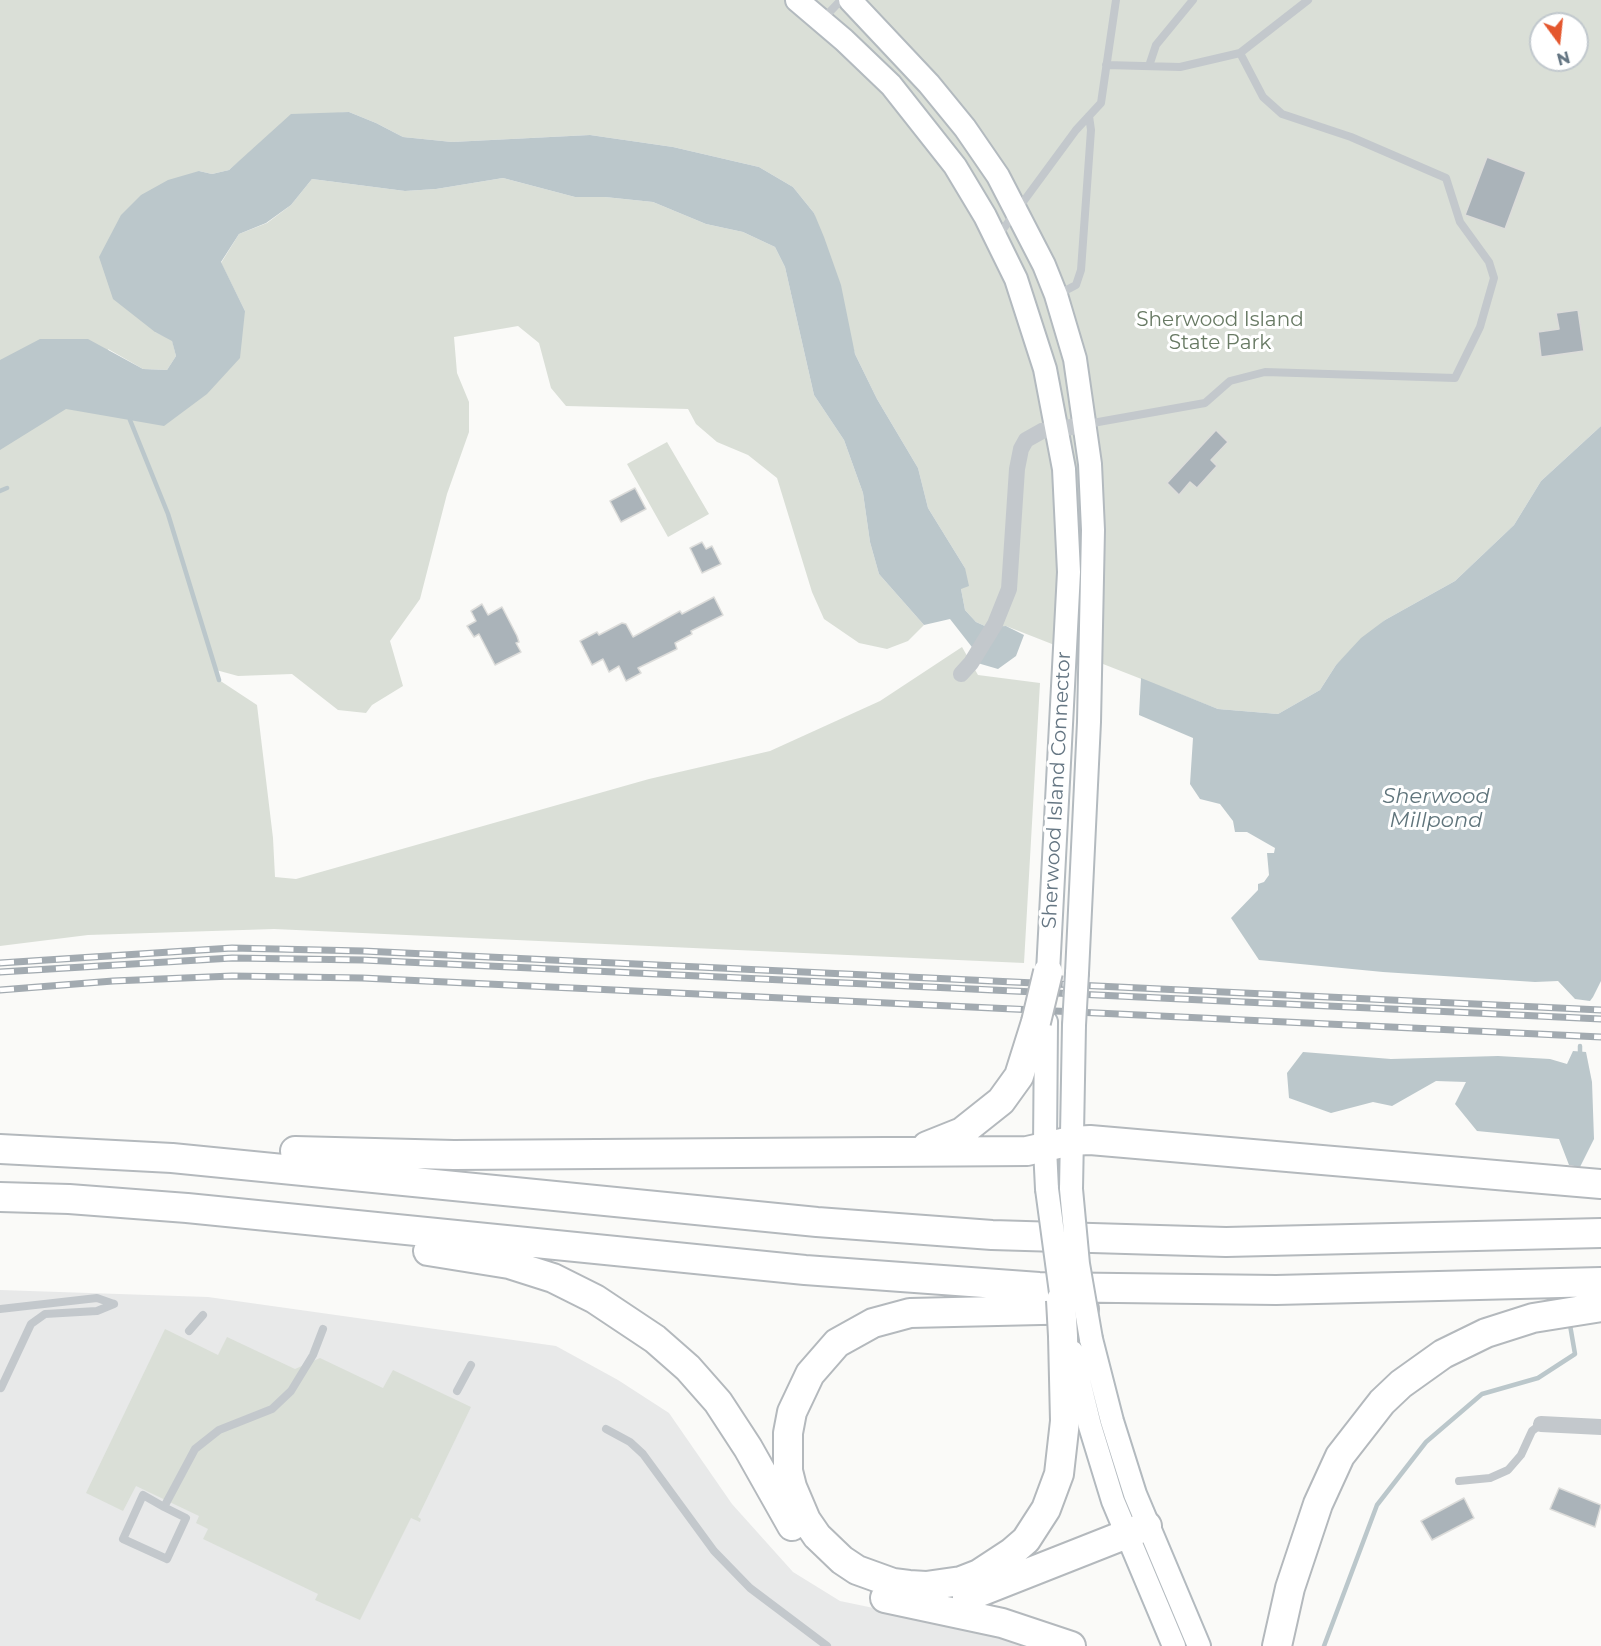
<!DOCTYPE html>
<html>
<head>
<meta charset="utf-8">
<style>
  body { margin:0 }
  #map { position:relative; width:1601px; height:1646px; overflow:hidden; background:#fafaf8; font-family:Montserrat,sans-serif }
  canvas { display:block }
  .north { position:absolute; left:1529px; top:12px; width:60px; height:60px; box-sizing:border-box; background:#fff; border:2px solid #c1c8cd; border-radius:50%; rotate:165deg; font-size:16px; font-weight:700; line-height:24px; text-align:center; color:#657683 }
  .north::after { content:''; display:block; margin:auto; width:21px; height:27px; background:#e4572e; clip-path:polygon(50% 0,100% 100%,50% 72%,0 100%) }
</style>
</head>
<body>
<div id="map">
<canvas width="1601" height="1646"></canvas>
<div class="north">N</div>
</div>
<script>
const ctx = document.querySelector('canvas').getContext('2d');
ctx.lineJoin = 'round';
function paint(path, color) { ctx.fillStyle = color; ctx.fill(path, 'evenodd'); }
const toPath = rows => new Path2D(rows.map(r => 'M' + r).join(''));
function trace(path, color, width, dash) { ctx.strokeStyle = color; ctx.lineWidth = width; ctx.lineCap = dash ? 'butt' : 'round'; ctx.setLineDash(dash || []); ctx.stroke(path); }
function drawText(font, color, halo, rows, align = 'center') {
  ctx.font = font + ' Montserrat,sans-serif'; ctx.lineWidth = 6; ctx.setLineDash([]); ctx.textBaseline = 'middle'; ctx.strokeStyle = halo; ctx.fillStyle = color; for (const [text, x, y, turn = 0] of rows) {
    ctx.save(); ctx.translate(x, y); ctx.rotate((+turn || 0) * Math.PI / 180); ctx.textAlign = isNaN(turn) ? turn : align; if (halo) ctx.strokeText(text, 0, 0); ctx.fillText(text, 0, 0); ctx.restore();
  }
}
const built = toPath([
  [0,1290,208,1297,556,1346,618,1380,669,1413,732,1504,793,1572,840,1601,989,1632,1026,1646,0,1646]
]);
const green = toPath([
  [0,0,1601,0,1601,426,1541,481,1514,525,1455,581,1385,620,1336,665,1320,690,1278,714,1218,709,1006,626,987,627,976,622,965,610,961,589,965,568,928,508,918,468,877,399,855,354,814,213,793,187,759,167,673,147,590,135,452,142,403,137,376,123,349,112,328,114,260,144,229,170,212,174,199,171,155,332,172,340,176,356,167,370,143,369,108,349,130,420,245,311,221,263,239,234,267,223,291,205,312,179,405,191,436,189,503,178,575,197,605,197,653,202,706,224,743,232,775,247,785,267,814,395,844,440,863,493,870,542,879,574,924,625,908,641,887,649,859,643,824,619,812,592,777,478,748,455,717,442,696,424,688,409,566,406,551,388,539,343,518,326,454,337,457,373,469,402,469,432,447,494,420,599,390,641,403,686,372,705,366,713,338,710,292,674,238,676,216,670,219,680,257,705,273,838,275,877,296,879,649,779,770,751,880,701,962,647,978,675,1040,683,1024,963,274,929,88,935,0,946],
  [1541,24,1577,24,1577,60,1541,60],
  [667,442,709,514,668,537,627,464],
  [165,1329,218,1355,227,1337,295,1369,320,1358,383,1388,393,1370,471,1407,418,1517,421,1519,420,1522,411,1518,360,1620,315,1600,318,1594,203,1539,208,1529,196,1523,199,1516,136,1486,123,1511,86,1493]
]);
const water = toPath([
  [349,112,376,123,403,137,452,142,590,135,673,147,759,167,793,187,814,213,824,237,841,285,855,354,877,399,918,468,928,508,965,568,969,586,961,589,965,610,976,622,987,627,1006,626,1024,635,1016,656,998,669,974,662,975,651,950,619,924,625,879,574,870,542,863,493,844,440,814,395,785,267,775,247,743,232,706,224,653,202,605,197,575,197,503,178,436,189,405,191,312,179,291,205,266,223,239,234,221,262,245,311,240,358,207,394,164,426,66,409,0,450,0,360,40,339,88,339,143,369,167,370,176,356,172,341,155,332,113,299,99,257,121,215,141,195,168,180,199,171,212,174,229,170,291,114],
  [1601,426,1601,981,1593,997,1590,1001,1575,999,1558,981,1535,982,1383,972,1259,960,1231,918,1258,890,1258,884,1264,882,1269,875,1267,853,1274,853,1275,848,1247,832,1235,832,1233,821,1220,804,1200,799,1190,784,1193,738,1139,715,1141,678,1218,709,1278,714,1320,690,1336,665,1361,638,1385,620,1455,581,1514,525,1541,481],
  [1573,1051,1586,1052,1592,1082,1594,1139,1580,1167,1569,1165,1559,1139,1477,1131,1455,1104,1466,1082,1436,1081,1392,1106,1373,1102,1331,1113,1289,1098,1287,1073,1303,1052,1391,1059,1498,1056,1550,1059,1567,1064]
]);
const stream = toPath([
  [130,420,168,514,219,680],
  [0,491,7,488],
  [1580,1046,1580,1055],
  [1324,1646,1377,1505,1426,1442,1482,1394,1538,1378,1575,1354,1570,1325]
]);
const building = toPath([
  [1487,157,1526,172,1505,229,1465,215,1487,157],
  [1578,310,1584,351,1541,357,1538,332,1559,329,1556,313,1578,310],
  [1216,430,1228,442,1211,460,1217,466,1197,488,1190,482,1179,495,1167,483,1216,430],
  [635,488,646,509,621,522,610,501,635,488],
  [702,542,706,549,712,546,721,564,702,573,690,548,702,542],
  [714,597,723,615,691,631,692,634,675,643,677,649,638,668,641,673,626,681,619,666,609,672,603,659,592,665,580,641,597,632,599,635,622,623,626,624,633,637,680,611,682,614,714,597],
  [482,604,488,615,502,607,517,636,519,642,516,643,521,652,495,665,479,634,474,637,467,626,476,621,471,611,482,604],
  [1559,1488,1601,1505,1595,1527,1550,1509,1559,1488],
  [1464,1498,1474,1518,1432,1540,1421,1521,1464,1498]
]);
const lane = toPath([
  [823,19,841,0],
  [1240,53,1308,0],
  [1149,66,1156,45,1193,0],
  [998,236,1076,130,1101,103,1116,0],
  [1057,295,1076,285,1081,270,1091,130,1089,116],
  [1087,424,1205,403,1230,381,1265,372,1455,378,1480,327,1494,278,1489,262,1460,222,1446,178,1351,137,1282,114,1263,97,1240,53,1180,67,1106,65],
  [0,1309,97,1298,114,1304],
  [189,1331,203,1315],
  [1,1388,31,1324,45,1314,97,1311,114,1304],
  [457,1391,471,1365],
  [606,1429,630,1442,643,1454,714,1551,750,1588,827,1646],
  [1459,1481,1490,1478,1508,1470,1521,1455,1532,1431,1541,1424],
  [164,1507,186,1518,167,1559,123,1539,143,1495,164,1507,195,1449,219,1430,272,1409,291,1391,313,1355,323,1329]
]);
const street = toPath([
  [961,674,971,663,995,624,1009,589,1017,469,1021,449,1026,440,1042,431,1086,425],
  [1541,1424,1601,1427]
]);
const secondary = toPath([
  [797,0,844,40,891,85,955,166,985,216,1016,279,1045,369,1064,469,1069,572,1048,972],
  [850,0,929,84,965,128,998,176,1044,265,1056,295,1075,359,1090,464,1093,530,1089,722,1077,973],
  [1046,1022,1045,1148,1047,1189],
  [1071,1189,1074,1025],
  [1091,1339,1112,1421,1135,1494,1199,1646],
  [1072,1352,1090,1426,1113,1501,1174,1646]
]);
const highway = toPath([
  [927,1146,962,1132,1001,1101,1019,1076,1036,1022],
  [0,1149,172,1158,817,1222,992,1235,1226,1242,1601,1233],
  [295,1151,454,1155,1027,1151,1071,1141,1090,1140,1601,1184],
  [0,1197,69,1199,187,1208,805,1270,1039,1287,1276,1290,1601,1282],
  [428,1251,509,1264,553,1278,595,1299,655,1339,688,1368,718,1402,748,1448,792,1526],
  [1063,1336,1065,1421,1059,1474,1046,1509,1026,1540,1011,1553,979,1574,961,1581,926,1586,909,1585,893,1583,857,1570,842,1560,817,1536,806,1520,792,1487,788,1471,788,1433,792,1412,810,1374,837,1343,873,1323,910,1313,1084,1309],
  [967,1597,1147,1526],
  [885,1598,1002,1623,1071,1646],
  [1277,1646,1290,1588,1318,1504,1340,1456,1382,1402,1401,1384,1443,1354,1486,1333,1533,1318,1601,1307]
]);
const rail = toPath([
  [0,963,232,948,363,951,1601,1010],
  [0,972,232,958,363,960,1601,1019],
  [0,990,113,981,232,976,362,978,1601,1037]
]);
const secondaryBridge = toPath([
  [1074,1025,1077,973],
  [1047,1189,1064,1315],
  [1071,1189,1078,1264,1091,1339]
]);
const highwayBridge = toPath([
  [1036,1022,1048,972],
  [1061,1300,1063,1336]
]);
const parkNames = [
  ["Sherwood Island",1220,320],
  ["State Park",1220,343]
];
const streetNames = [
  ["Sherwood Island Connector",1057,790,-87]
];
const waterNames = [
  ["Sherwood",1436,797],
  ["Millpond",1436,821]
];
paint(built, '#e8e9e9');
paint(green, '#dadfd7');
paint(water, '#bbc7cb');
trace(stream, '#bbc7cb', 4.5);
paint(building, '#aab3b9');
trace(building, '#dcdcda', 1.5);
trace(secondary, '#b3babf', 26);
trace(highway, '#b4b9bd', 32);
trace(lane, '#c3c8cc', 8);
trace(street, '#c3c8cc', 16);
trace(secondary, '#fff', 22);
trace(highway, '#fff', 28);
trace(rail, '#a2aab0', 7);
trace(rail, '#fff', 4.5, [14]);
trace(secondaryBridge, '#b3babf', 26, []);
trace(highwayBridge, '#b4b9bd', 32, []);
trace(secondaryBridge, '#fff', 22);
trace(highwayBridge, '#fff', 28);
drawText('20px', '#687a64', '#fff', parkNames);
drawText('20px', '#657683', '#fff', streetNames);
drawText('italic 21px', '#60757c', '#fff', waterNames);
</script>
</body>
</html>
